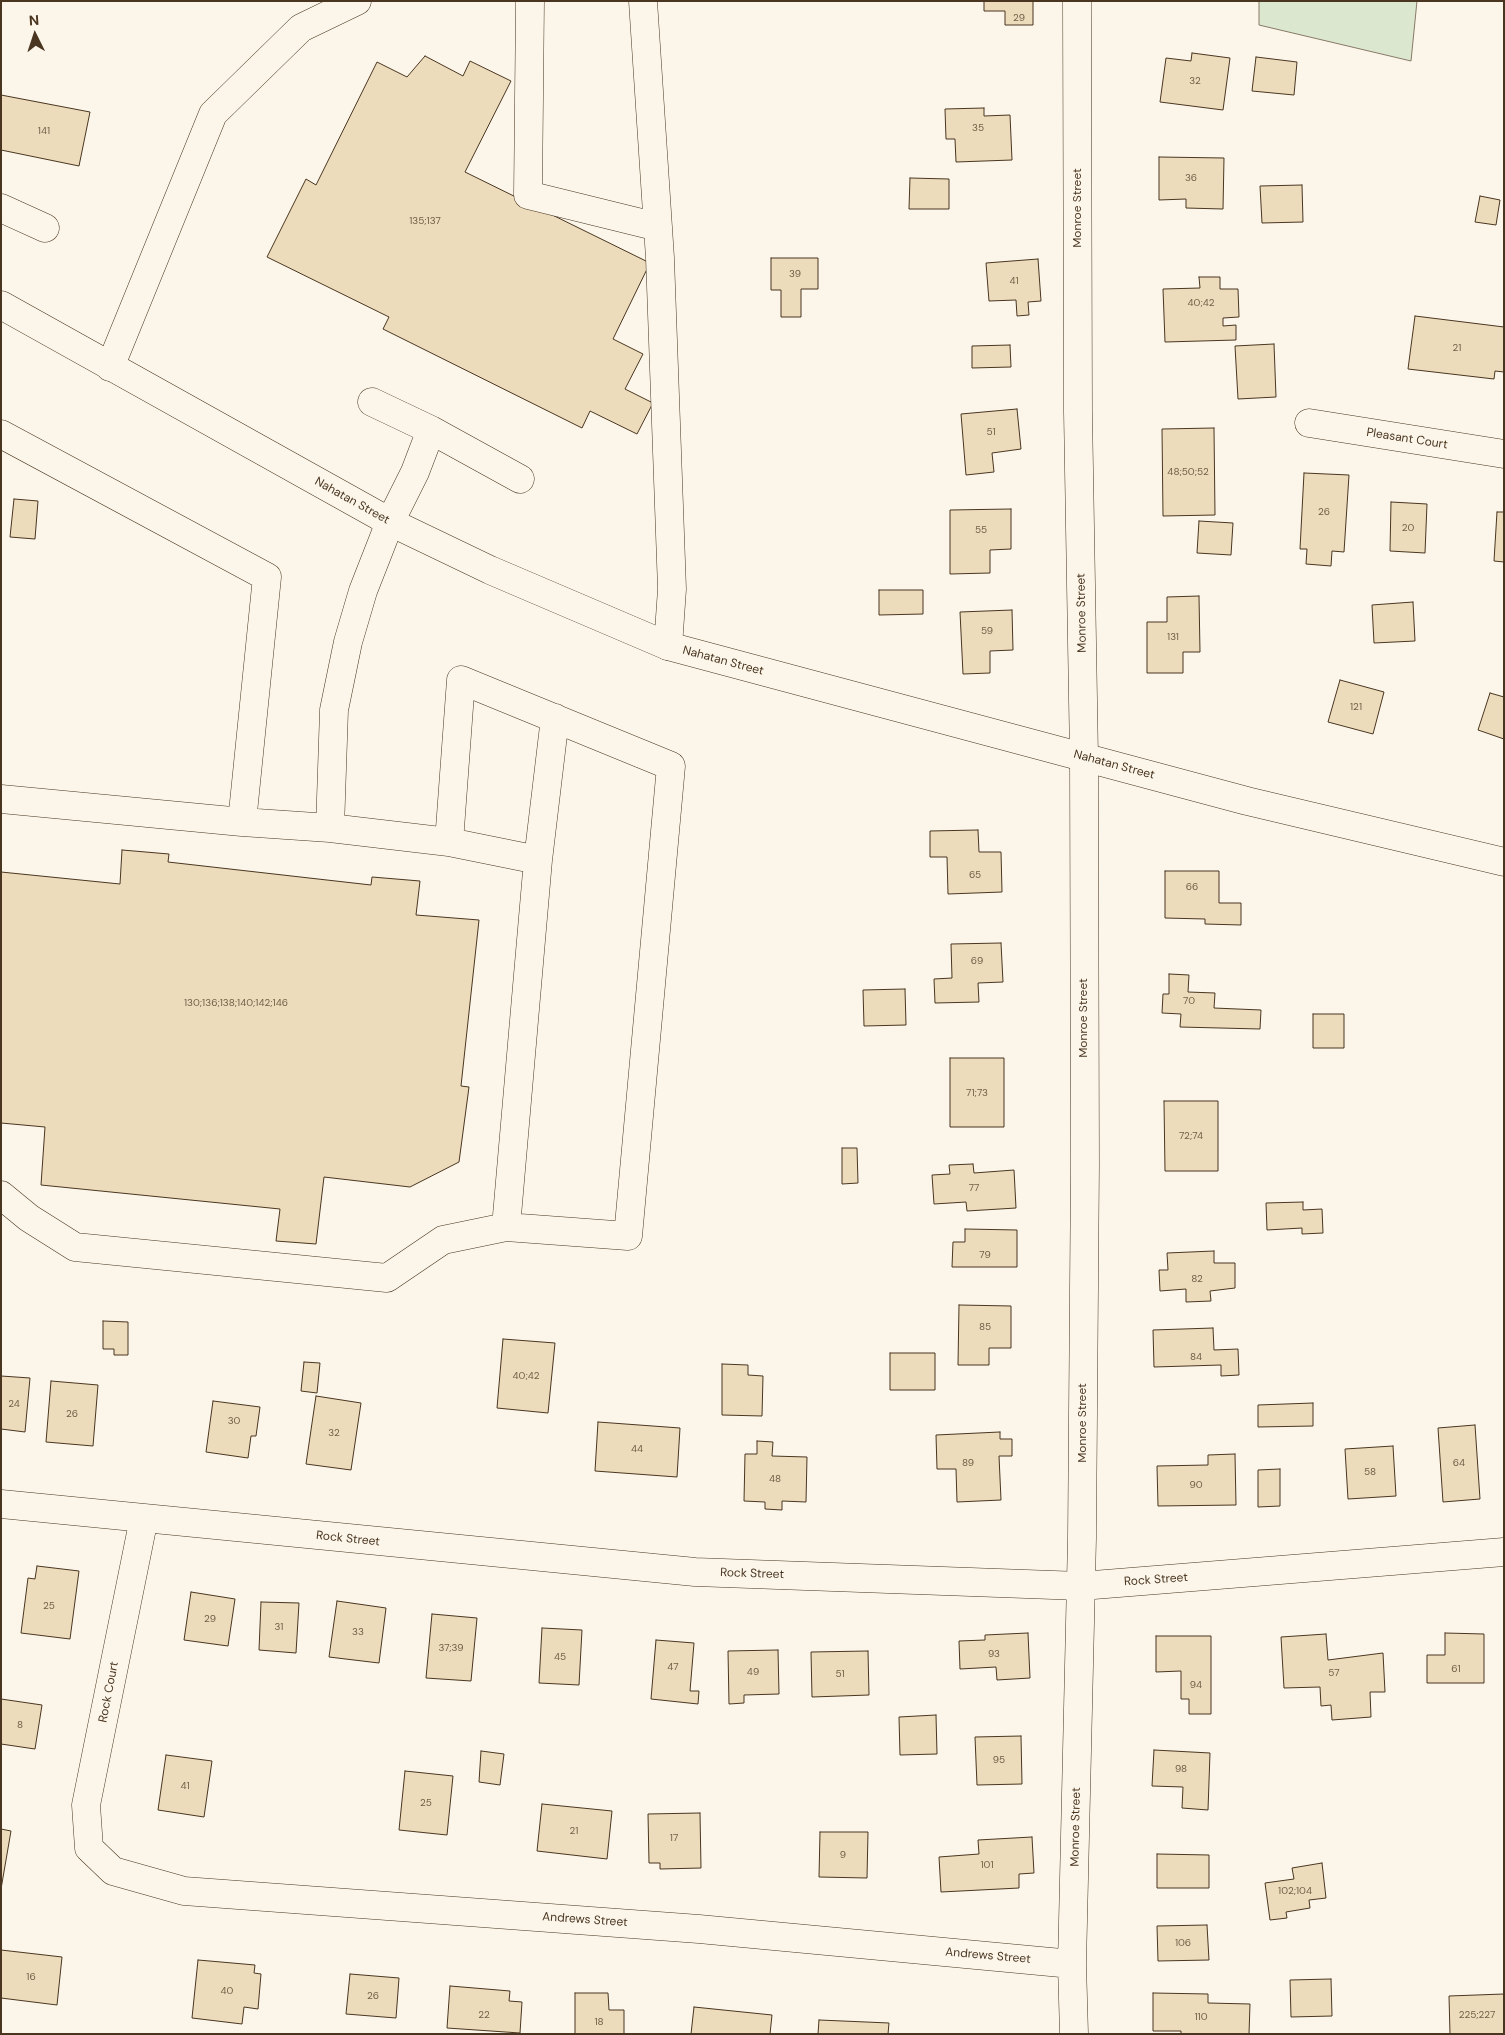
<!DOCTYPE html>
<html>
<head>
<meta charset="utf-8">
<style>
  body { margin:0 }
  #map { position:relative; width:1505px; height:2035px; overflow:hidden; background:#fbf6e9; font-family:"DM Sans",sans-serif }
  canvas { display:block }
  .frame { position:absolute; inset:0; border:2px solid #4a3520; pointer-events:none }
  .north { position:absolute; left:10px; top:10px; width:50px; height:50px; -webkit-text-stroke:4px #fbf6e9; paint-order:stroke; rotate:356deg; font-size:14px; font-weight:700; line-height:20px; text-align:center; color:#4a3520 }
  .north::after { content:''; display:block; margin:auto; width:18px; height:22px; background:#4a3520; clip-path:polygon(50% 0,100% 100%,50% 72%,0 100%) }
</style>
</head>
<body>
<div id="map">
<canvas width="1505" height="2035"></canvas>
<div class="frame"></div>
<div class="north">N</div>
</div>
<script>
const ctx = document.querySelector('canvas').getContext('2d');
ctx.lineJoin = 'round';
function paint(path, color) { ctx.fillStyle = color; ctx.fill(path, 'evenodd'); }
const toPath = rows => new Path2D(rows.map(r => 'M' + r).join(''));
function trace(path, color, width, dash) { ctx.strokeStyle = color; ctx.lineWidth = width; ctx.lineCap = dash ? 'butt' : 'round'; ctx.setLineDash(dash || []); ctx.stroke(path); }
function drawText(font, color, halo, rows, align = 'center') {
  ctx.font = font + ' "DM Sans",sans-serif'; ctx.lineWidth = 4; ctx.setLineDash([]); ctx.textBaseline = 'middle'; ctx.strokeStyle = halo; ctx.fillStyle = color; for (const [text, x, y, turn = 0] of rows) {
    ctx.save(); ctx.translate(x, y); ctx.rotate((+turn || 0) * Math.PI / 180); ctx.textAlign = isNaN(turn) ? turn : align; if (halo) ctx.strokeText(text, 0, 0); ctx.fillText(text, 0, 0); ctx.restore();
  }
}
const green = toPath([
  [1259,1,1417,1,1411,61,1259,25,1259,1]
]);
const building = toPath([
  [984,1,1033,1,1033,25,1005,25,1005,11,984,11,984,1],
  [1192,53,1230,58,1223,110,1160,102,1166,58,1191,61,1192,53],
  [425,56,463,76,470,61,511,81,465,172,650,263,613,339,643,354,625,389,653,403,637,434,590,411,582,428,383,329,389,317,267,257,306,179,316,185,377,62,407,77,425,56],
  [1256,57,1297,62,1294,95,1252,91,1256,57],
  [1,95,90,112,79,166,1,150,1,95],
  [984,108,984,116,1010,115,1012,160,956,162,955,139,946,139,945,109,984,108],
  [1159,157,1224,158,1223,209,1186,208,1186,199,1159,200,1159,157],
  [910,178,949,179,949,209,909,209,910,178],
  [1302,185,1303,222,1262,223,1260,186,1302,185],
  [1480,196,1500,200,1496,225,1475,222,1480,196],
  [771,258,818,258,818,289,801,289,801,317,781,317,781,290,771,290,771,258],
  [1038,259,1041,301,1028,302,1029,315,1017,316,1016,300,989,301,986,263,1038,259],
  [1199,277,1220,277,1220,289,1238,289,1239,317,1223,318,1223,326,1236,325,1236,340,1165,342,1163,289,1200,288,1199,277],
  [1415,316,1504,327,1504,372,1495,371,1494,379,1408,369,1415,316],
  [1274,344,1276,397,1238,399,1235,346,1274,344],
  [1010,345,1011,367,972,368,972,346,1010,345],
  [1017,409,1021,449,992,453,994,472,966,475,961,414,1017,409],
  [1214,428,1215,515,1163,516,1162,429,1214,428],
  [1304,473,1349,475,1344,552,1332,551,1331,566,1306,564,1307,549,1300,549,1304,473],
  [14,499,38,501,35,539,10,537,14,499],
  [1391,502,1427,504,1425,553,1390,551,1391,502],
  [1011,509,1011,549,990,550,990,573,950,574,950,510,1011,509],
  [1497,512,1504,512,1504,562,1494,561,1497,512],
  [1199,521,1233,523,1231,555,1197,553,1199,521],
  [879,590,923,590,923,614,879,615,879,590],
  [1199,596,1200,652,1183,652,1183,673,1147,673,1147,622,1167,622,1167,597,1199,596],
  [1413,602,1415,641,1374,643,1372,605,1413,602],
  [1012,610,1013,650,990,651,990,673,963,674,960,612,1012,610],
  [1340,680,1384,692,1373,734,1328,722,1340,680],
  [1490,693,1504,697,1504,739,1478,730,1490,693],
  [978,830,979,852,1001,852,1002,892,948,894,947,857,930,857,930,831,978,830],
  [122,850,169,854,168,862,371,885,372,877,420,881,416,915,479,920,461,1086,469,1087,459,1162,410,1187,324,1177,316,1244,276,1241,280,1209,41,1185,45,1127,1,1123,1,872,120,884,122,850],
  [1165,871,1219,871,1219,903,1241,903,1241,925,1205,924,1205,919,1165,918,1165,871],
  [1001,943,1003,982,978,983,979,1002,935,1003,934,979,952,978,951,944,1001,943],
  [1169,974,1189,975,1188,992,1215,993,1214,1008,1261,1010,1260,1029,1180,1027,1181,1014,1162,1013,1163,994,1169,994,1169,974],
  [905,989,906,1025,864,1026,863,990,905,989],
  [1313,1014,1344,1014,1344,1048,1313,1048,1313,1014],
  [950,1058,1004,1058,1004,1127,950,1127,950,1058],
  [1164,1101,1218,1101,1218,1171,1165,1171,1164,1101],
  [842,1148,857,1148,858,1183,842,1184,842,1148],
  [973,1164,974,1173,1014,1170,1016,1208,967,1211,966,1202,934,1204,932,1175,950,1174,949,1165,973,1164],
  [1303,1202,1303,1210,1322,1209,1323,1233,1302,1234,1302,1228,1267,1230,1266,1203,1303,1202],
  [965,1229,1017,1230,1017,1267,952,1267,953,1242,965,1242,965,1229],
  [1214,1251,1214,1263,1235,1263,1235,1288,1210,1291,1211,1301,1186,1302,1186,1289,1160,1291,1159,1270,1168,1270,1167,1253,1214,1251],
  [959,1305,1011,1306,1011,1348,989,1348,989,1365,958,1365,959,1305],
  [103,1321,128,1322,128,1355,114,1355,114,1349,103,1349,103,1321],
  [1213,1328,1214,1350,1238,1349,1239,1375,1221,1376,1221,1365,1154,1367,1153,1330,1213,1328],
  [503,1339,555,1343,548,1413,497,1408,503,1339],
  [890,1353,935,1353,935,1390,890,1390,890,1353],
  [304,1362,320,1363,317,1393,301,1391,304,1362],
  [722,1364,748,1365,748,1375,763,1376,762,1416,722,1415,722,1364],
  [1,1376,30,1378,25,1432,1,1429,1,1376],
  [51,1381,98,1385,93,1446,46,1442,51,1381],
  [316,1396,361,1403,351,1470,306,1464,316,1396],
  [213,1401,260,1407,256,1436,251,1436,248,1458,206,1452,213,1401],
  [1313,1403,1313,1426,1258,1427,1258,1405,1313,1403],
  [598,1422,680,1428,677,1477,595,1471,598,1422],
  [1475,1425,1480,1499,1443,1502,1438,1428,1475,1425],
  [1000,1432,1000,1439,1012,1439,1012,1456,999,1456,1001,1500,957,1502,956,1469,937,1469,936,1435,1000,1432],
  [757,1441,773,1442,772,1456,807,1457,806,1502,782,1501,782,1510,765,1509,765,1502,744,1501,745,1454,757,1454,757,1441],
  [1393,1446,1396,1496,1348,1499,1345,1449,1393,1446],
  [1235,1454,1236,1505,1158,1506,1157,1466,1208,1465,1208,1455,1235,1454],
  [1280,1469,1280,1506,1258,1507,1258,1470,1280,1469],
  [37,1566,79,1571,70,1639,21,1633,28,1578,35,1579,37,1566],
  [191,1592,235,1599,228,1646,184,1640,191,1592],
  [337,1601,386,1608,379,1663,329,1657,337,1601],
  [261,1602,299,1603,296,1653,259,1650,261,1602],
  [432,1614,477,1618,471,1681,426,1678,432,1614],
  [542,1628,582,1630,579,1685,539,1683,542,1628],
  [1028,1633,1030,1678,997,1680,996,1667,960,1669,959,1641,985,1640,985,1635,1028,1633],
  [1445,1633,1484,1634,1484,1683,1427,1683,1427,1655,1445,1655,1445,1633],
  [1326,1634,1328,1660,1383,1653,1385,1692,1370,1692,1371,1717,1332,1720,1331,1705,1321,1706,1320,1687,1284,1688,1281,1637,1326,1634],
  [1156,1636,1211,1636,1211,1714,1189,1714,1189,1699,1181,1699,1181,1671,1156,1672,1156,1636],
  [656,1640,694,1643,690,1691,699,1691,698,1704,651,1699,656,1640],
  [778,1650,779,1694,744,1695,744,1703,729,1704,728,1651,778,1650],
  [868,1651,869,1695,812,1697,811,1652,868,1651],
  [1,1699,42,1705,35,1749,1,1744,1,1699],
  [936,1715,937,1754,900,1755,899,1717,936,1715],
  [1021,1736,1022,1784,977,1785,975,1737,1021,1736],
  [1154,1750,1210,1753,1208,1810,1182,1808,1183,1787,1152,1786,1154,1750],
  [481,1751,504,1754,500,1785,479,1782,481,1751],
  [166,1755,212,1761,204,1817,158,1810,166,1755],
  [405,1771,453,1776,447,1835,399,1830,405,1771],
  [542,1804,612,1811,607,1859,537,1851,542,1804],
  [700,1813,701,1868,660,1869,660,1863,649,1863,648,1814,700,1813],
  [1,1829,11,1831,1,1889,1,1829],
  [820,1832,868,1832,867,1878,819,1877,820,1832],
  [1032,1837,1034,1873,1019,1874,1019,1888,941,1892,939,1857,979,1854,978,1840,1032,1837],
  [1157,1854,1209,1855,1209,1888,1157,1888,1157,1854],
  [1322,1863,1326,1898,1309,1900,1310,1908,1286,1912,1287,1918,1270,1920,1265,1883,1294,1879,1292,1868,1322,1863],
  [1207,1925,1209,1960,1158,1961,1157,1926,1207,1925],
  [1,1950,62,1957,57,2005,1,1998,1,1950],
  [198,1960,255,1965,254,1973,261,1974,258,2009,244,2007,242,2024,192,2018,198,1960],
  [350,1974,399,1978,396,2018,346,2014,350,1974],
  [1331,1979,1332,2016,1291,2017,1290,1980,1331,1979],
  [450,1986,510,1991,509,2001,522,2002,520,2033,447,2028,450,1986],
  [575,1993,608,1993,609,2010,624,2010,624,2034,575,2034,575,1993],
  [1153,1993,1208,1994,1208,2003,1250,2004,1249,2034,1181,2034,1181,2031,1153,2031,1153,1993],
  [1504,1994,1504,2034,1450,2034,1449,1996,1504,1994],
  [694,2007,772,2015,770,2034,691,2034,694,2007],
  [819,2020,889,2023,888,2034,818,2034,819,2020]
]);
const minor = toPath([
  [530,1,528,195,658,227],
  [643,1,660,258,672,589,668,646],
  [1,208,45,228],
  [110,367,213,114,301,28,357,1],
  [372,402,431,430],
  [1309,423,1504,454],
  [1,434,267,577,242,822,330,828,449,842,538,860,506,1227,628,1236,671,766,461,680,449,842],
  [1,799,242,822],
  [330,828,334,710,348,642,363,591,390,522,415,472,431,430,520,479],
  [538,860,555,718],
  [1,1195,29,1218,75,1247,387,1278,443,1240,506,1227],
  [1,1504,695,1572,1081,1586,1504,1552],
  [144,1518,86,1805,89,1848,113,1871,184,1891,699,1929,1072,1964],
  [1074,2034,1072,1964,1082,1538,1085,1163,1084,757,1078,412,1077,1]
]);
const major = toPath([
  [1,305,390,522,490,570,668,646,1247,801,1504,862]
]);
const numberNames = [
  ["29",1019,18],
  ["32",1195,81],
  ["35",978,128],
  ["141",44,131],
  ["36",1191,178],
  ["135;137",425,221],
  ["39",795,274],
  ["41",1014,281],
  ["40;42",1201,303],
  ["21",1457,348],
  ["51",991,432],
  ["48;50;52",1188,472],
  ["26",1324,512],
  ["20",1408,528],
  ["55",981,530],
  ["59",987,631],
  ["131",1173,637],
  ["121",1356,707],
  ["65",975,875],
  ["66",1192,887],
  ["69",977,961],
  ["70",1189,1001],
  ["130;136;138;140;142;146",236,1003],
  ["71;73",977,1093],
  ["72;74",1191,1136],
  ["77",974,1188],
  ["79",985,1255],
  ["82",1197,1279],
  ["85",985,1327],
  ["84",1196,1357],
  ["40;42",526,1376],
  ["24",14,1404],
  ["26",72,1414],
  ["30",234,1421],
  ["32",334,1433],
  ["44",637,1449],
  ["89",968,1463],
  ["64",1459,1463],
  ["58",1370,1472],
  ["48",775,1479],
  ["90",1196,1485],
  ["25",49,1606],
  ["29",210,1619],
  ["31",279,1627],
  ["33",358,1632],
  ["37;39",451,1648],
  ["93",994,1654],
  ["45",560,1657],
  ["47",673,1667],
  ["61",1456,1669],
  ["49",753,1672],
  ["57",1334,1673],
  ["51",840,1674],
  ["94",1196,1685],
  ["8",20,1725],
  ["95",999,1760],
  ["98",1181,1769],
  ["41",185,1786],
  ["25",426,1803],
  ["21",574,1831],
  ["17",674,1838],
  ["9",843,1855],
  ["101",987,1865],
  ["102;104",1295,1891],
  ["106",1183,1943],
  ["16",31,1977],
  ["40",227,1991],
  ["26",373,1996],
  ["22",484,2015],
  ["225;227",1477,2015],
  ["110",1201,2017],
  ["18",599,2022]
];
const streetNames = [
  ["Monroe Street",1078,208,-90],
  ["Pleasant Court",1407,439,9],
  ["Nahatan Street",352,501,29],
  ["Monroe Street",1082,613,-91],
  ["Nahatan Street",723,661,15],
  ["Nahatan Street",1114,765,15],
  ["Monroe Street",1084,1018,-90],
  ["Monroe Street",1083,1423,-90],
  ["Rock Street",348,1539,6],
  ["Rock Street",752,1574,2],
  ["Rock Street",1156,1580,-4],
  ["Rock Court",109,1692,-79],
  ["Monroe Street",1076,1827,-89],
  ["Andrews Street",585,1920,4],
  ["Andrews Street",988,1956,5]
];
paint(green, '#dce7d0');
trace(green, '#887966', 1);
paint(building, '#ecdcbc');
trace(building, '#4a3520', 1);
trace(minor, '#4a3520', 29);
trace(major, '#4a3520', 29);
trace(minor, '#fbf6e9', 28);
trace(major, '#fbf6e9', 28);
drawText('10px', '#725f47', null, numberNames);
drawText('12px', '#4a3520', '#fbf6e9', streetNames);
</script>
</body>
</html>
